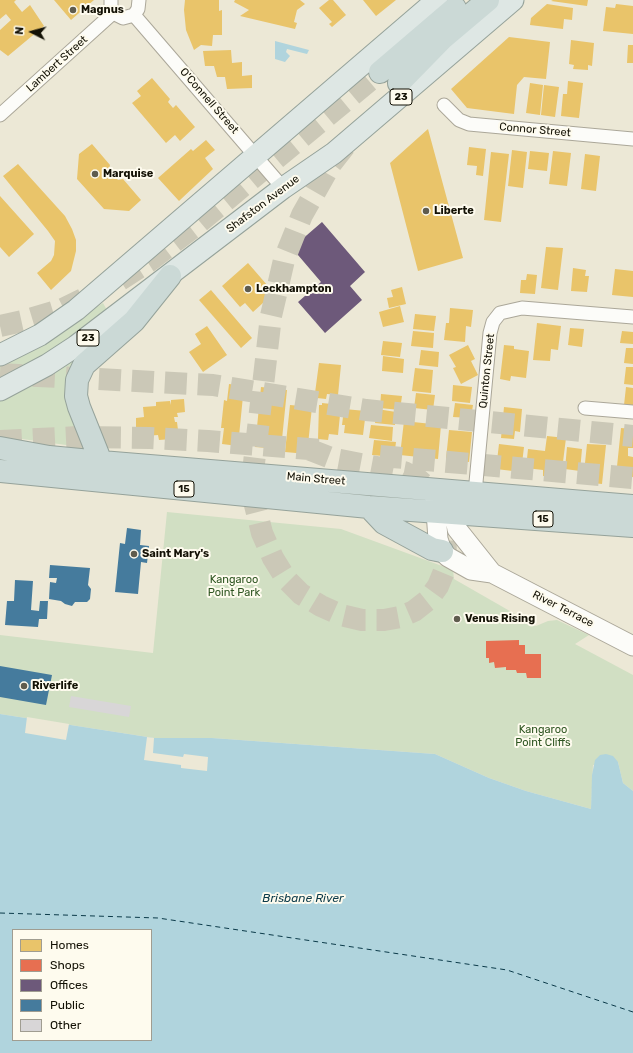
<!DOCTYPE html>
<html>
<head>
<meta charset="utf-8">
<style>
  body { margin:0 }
  #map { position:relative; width:633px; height:1053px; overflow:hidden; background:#ece8d6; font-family:Rubik,sans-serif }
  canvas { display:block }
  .legend { position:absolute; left:12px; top:929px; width:140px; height:112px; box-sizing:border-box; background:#fefbee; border:1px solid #a09d91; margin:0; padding:5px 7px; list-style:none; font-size:12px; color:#131105 }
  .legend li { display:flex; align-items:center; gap:8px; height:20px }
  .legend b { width:20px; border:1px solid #a09d91 }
  .north { position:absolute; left:12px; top:12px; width:40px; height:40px; -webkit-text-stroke:3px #fefbee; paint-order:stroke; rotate:276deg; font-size:11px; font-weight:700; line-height:16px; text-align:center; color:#131105 }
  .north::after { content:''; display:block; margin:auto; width:14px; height:18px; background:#131105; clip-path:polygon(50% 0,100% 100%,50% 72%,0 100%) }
</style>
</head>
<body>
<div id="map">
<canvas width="633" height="1053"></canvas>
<ul class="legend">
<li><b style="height:11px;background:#e9c46a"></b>Homes</li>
<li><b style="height:11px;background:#e76f51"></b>Shops</li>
<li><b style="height:11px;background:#6d597a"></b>Offices</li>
<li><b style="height:11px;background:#457b9d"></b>Public</li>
<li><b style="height:11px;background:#d8d6d7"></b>Other</li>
</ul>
<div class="north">N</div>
</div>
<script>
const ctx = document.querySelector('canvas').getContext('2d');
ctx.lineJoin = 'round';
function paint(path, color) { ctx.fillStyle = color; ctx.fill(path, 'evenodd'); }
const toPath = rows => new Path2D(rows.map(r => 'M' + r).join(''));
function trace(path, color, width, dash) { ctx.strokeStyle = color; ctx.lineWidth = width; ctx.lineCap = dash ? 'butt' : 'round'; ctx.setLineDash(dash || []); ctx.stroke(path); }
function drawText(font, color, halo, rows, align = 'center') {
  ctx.font = font + ' Rubik,sans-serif'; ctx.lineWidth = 4; ctx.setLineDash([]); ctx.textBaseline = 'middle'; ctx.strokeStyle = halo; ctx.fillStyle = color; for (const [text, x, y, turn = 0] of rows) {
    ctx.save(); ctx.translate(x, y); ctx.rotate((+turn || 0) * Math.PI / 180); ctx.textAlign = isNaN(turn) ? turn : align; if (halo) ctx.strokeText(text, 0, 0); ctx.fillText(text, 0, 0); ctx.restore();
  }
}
const green = toPath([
  [103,303,108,312,33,362,0,379,0,363,34,347],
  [83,354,88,448,0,436,0,401,38,383],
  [167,512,341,529,453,570,454,579,536,626,548,621,557,620,589,635,575,644,633,675,633,791,623,783,618,762,593,765,591,809,526,791,489,778,435,754,212,738,154,738,0,714,0,635,153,653]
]);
const water = toPath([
  [275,41,309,50,307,54,287,49,286,52,290,56,285,62,275,59],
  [0,714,154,738,212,738,435,754,489,778,526,791,591,809,592,775,595,760,600,755,606,754,613,756,618,762,623,783,633,791,633,1053,0,1053],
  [13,930,151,930,151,1040,13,1040]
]);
const pier = toPath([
  [27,717,69,724,66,740,25,733],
  [147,737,154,738,153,753,183,757,184,754,208,757,207,771,181,768,181,765,144,760]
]);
const homes = toPath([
  [0,0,16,0,14,2,22,12,30,5,44,26,8,56,0,50,0,30,11,20,6,14,0,19],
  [54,0,94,0,71,20],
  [185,0,219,0,219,11,222,10,222,35,213,35,212,46,201,45,194,50,186,30,184,10],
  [235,0,300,0,305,4,297,10,294,22,297,23,295,29,240,16,249,10,234,2],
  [329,0,333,0,346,15,332,27,329,24,332,22,319,8],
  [363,0,396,0,376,16],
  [553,0,588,0,587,6,551,1],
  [547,4,573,8,572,20,564,19,563,29,530,25,531,18],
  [616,4,633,6,633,34,603,31,606,7,615,8],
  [509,37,550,42,546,79,524,77,517,85,514,114,467,108,451,89],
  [571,40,594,43,592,66,588,65,588,70,573,69,574,65,569,64],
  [628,45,633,45,633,63,627,63],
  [231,50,232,63,242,62,242,76,252,75,252,88,227,89,225,77,217,77,214,66,205,66,203,51],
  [152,78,170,99,168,102,173,108,176,105,195,127,180,141,175,135,166,143,132,103,141,96,137,91],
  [568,81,583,83,579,118,561,116,563,94,567,94],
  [530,83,543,85,540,115,526,113],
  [544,85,559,87,555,117,541,115],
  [428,129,463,258,418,271,390,163],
  [206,140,215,150,205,158,213,169,179,201,158,178,191,149,193,151],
  [92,144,110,165,109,169,118,180,123,179,141,200,129,211,104,209,77,179,79,154],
  [469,147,486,149,483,176,476,175,477,166,467,165],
  [512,150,527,152,523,188,508,186],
  [530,151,549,153,547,171,528,169],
  [553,151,571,153,567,186,549,184],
  [491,152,509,154,501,222,484,220],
  [585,154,600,156,596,191,581,189],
  [18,164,65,216,72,229,76,240,76,251,71,271,51,290,37,273,51,261,54,255,55,241,48,231,3,176],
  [0,196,34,234,9,257,0,247],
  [546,247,563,248,558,290,541,288],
  [248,263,274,293,253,312,245,303,240,307,222,286],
  [573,268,586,270,585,276,589,276,587,292,571,291],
  [615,269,633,271,633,297,612,295],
  [527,274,537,275,535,294,520,293,521,280,526,280],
  [402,287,406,304,389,308,387,298,393,297,391,290],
  [211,290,252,338,241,348,199,300],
  [400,306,404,322,383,327,379,312],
  [450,308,473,310,471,327,466,326,465,342,444,340,446,323,449,323],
  [415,314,436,316,434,331,413,329],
  [537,323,561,326,558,350,551,349,550,361,533,360],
  [207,326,227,355,203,372,189,352,201,344,195,334],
  [570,328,584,329,582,347,568,345],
  [413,331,434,333,433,348,411,346],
  [622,331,633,332,633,344,620,343],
  [383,341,402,343,400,357,381,355],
  [468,345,475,359,471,361,478,375,461,384,453,368,456,367,449,355],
  [504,345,514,346,514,349,529,351,526,378,511,376,510,381,500,379],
  [626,348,633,348,633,364,624,363],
  [421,350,439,352,438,367,419,365],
  [383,356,404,359,403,373,382,371],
  [319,363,341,365,338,395,327,394,326,399,317,398,318,393,315,393],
  [626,367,633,367,633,385,624,384],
  [415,368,433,370,431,393,412,391],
  [229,384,244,386,238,446,222,444,224,428,221,428,224,400,227,401],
  [453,385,472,387,470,403,452,401],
  [261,387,287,390,281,449,255,447],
  [626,387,633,388,633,406,624,405],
  [416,393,435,395,433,410,414,408],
  [381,394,402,396,400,410,380,408],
  [184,399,185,412,177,413,178,417,174,417,175,422,177,422,178,430,175,430,176,434,172,434,172,439,159,440,158,435,145,436,144,428,136,428,136,418,144,417,143,407,156,406,156,402,170,401,171,405,171,400],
  [322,403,341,405,338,435,329,434,328,440,318,439,319,405,322,405],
  [455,403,473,405,471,418,453,417],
  [290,405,312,407,307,454,285,452],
  [504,407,522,409,520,432,515,431,514,439,501,438],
  [344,409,366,411,363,435,344,433,345,425,342,425],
  [377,409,396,412,395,425,375,423],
  [404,421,441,425,438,459,400,455],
  [371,425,393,427,392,441,369,438],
  [621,428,633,429,633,448,628,448,628,456,633,457,633,477,616,476],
  [449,430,472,432,469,462,446,459],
  [547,436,566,438,561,478,543,476,543,470,526,468,528,449,545,451],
  [374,440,396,442,394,457,372,455],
  [499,444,524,447,521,472,496,469],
  [587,444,606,445,602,484,583,482],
  [567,447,582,449,580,471,565,469]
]);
const shops = toPath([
  [519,640,519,645,525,645,525,654,541,654,541,678,527,678,526,673,517,673,516,670,506,670,506,667,495,668,494,662,489,663,489,658,486,658,486,641]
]);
const offices = toPath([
  [322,222,365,272,350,286,362,300,325,333,298,302,321,282,292,248]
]);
const public = toPath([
  [127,528,141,530,140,545,149,546,147,563,141,562,138,594,115,592,120,543,125,544],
  [50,565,90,568,88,585,91,589,90,599,87,602,75,602,72,606,65,604,61,601,49,599,50,582,56,583,57,578,49,578],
  [15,580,33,581,31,610,39,611,40,601,48,601,47,619,39,619,38,627,5,625,7,601,14,601],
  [0,666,52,675,46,705,0,697]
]);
const ferry = toPath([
  [0,913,158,918,507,970,633,1012]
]);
const building = toPath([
  [71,696,131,706,129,717,69,707]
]);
const highwayTunnel = toPath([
  [345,146,331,164,302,215,284,260,271,316,254,463,254,501,262,533,273,558,286,579,301,594,321,606,341,615,362,620,384,620,400,617,414,611,428,600,438,586,445,569,446,537],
  [120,280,148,262,195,226,380,72],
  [0,326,23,321,63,309,83,299],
  [0,374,213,385,366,410,633,436],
  [0,441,78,437,150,438,208,441,322,450],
  [308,449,334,459,404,472,419,480,435,495],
  [380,456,633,478]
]);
const street = toPath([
  [111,0,111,8,113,13,123,18,134,15,138,9,139,0],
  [134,15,283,188],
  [444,105,459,120,469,124,633,139],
  [0,115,113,13],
  [585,408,633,412],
  [475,493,490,333,493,322,500,313,522,308,633,317]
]);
const secondary = toPath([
  [435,498,438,539,442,551,448,557,471,570,492,573,633,646],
  [451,500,457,529,492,573]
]);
const primary = toPath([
  [0,355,40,335,76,310,437,0],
  [0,390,47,365,76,346,283,188,334,153,513,0]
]);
const highway = toPath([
  [380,72,455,8],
  [399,83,443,38,488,0],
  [0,448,49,457,101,462,633,506],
  [101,462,79,407,76,396,77,380,84,365,134,321,170,276],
  [0,471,369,507,633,526],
  [369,507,384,523,432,549,442,551]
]);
const markers = [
  [73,10,4,"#5f5c4e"],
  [95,174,4,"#5f5c4e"],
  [426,211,4,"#5f5c4e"],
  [248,289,4,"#5f5c4e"],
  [134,554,4,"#5f5c4e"],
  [457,619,4,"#5f5c4e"],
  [24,686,4,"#5f5c4e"]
];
const shields = [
  [401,97,22],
  [88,338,22],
  [184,489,20],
  [543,519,20]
];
const shieldNames = [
  ["23",401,97],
  ["23",88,338],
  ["15",184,489],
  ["15",543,519]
];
const poiNames = [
  ["Magnus",81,10],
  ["Marquise",103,174],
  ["Liberte",434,211],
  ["Leckhampton",256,289],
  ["Saint Mary's",142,554],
  ["Venus Rising",465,619],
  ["Riverlife",32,686]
];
const streetNames = [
  ["Lambert Street",57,64,-42],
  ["O'Connell Street",209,101,49],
  ["Connor Street",535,130,5],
  ["Shafston Avenue",263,204,-37],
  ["Quinton Street",487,371,-84],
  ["Main Street",316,479,5],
  ["River Terrace",563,609,27]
];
const parkNames = [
  ["Kangaroo",234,580],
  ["Point Park",234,593],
  ["Kangaroo",543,730],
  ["Point Cliffs",543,743]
];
const waterNames = [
  ["Brisbane River",303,899]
];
paint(green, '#d1dfc3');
paint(water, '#b0d4dd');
paint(pier, '#ece8d6');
paint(homes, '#e9c46a');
paint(shops, '#e76f51');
paint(offices, '#6d597a');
paint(public, '#457b9d');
trace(ferry, '#0b3a49', 1, [5, 4]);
paint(building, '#d8d6d7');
trace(highwayTunnel, '#cbc8b7', 22, [22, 11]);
trace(street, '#aba799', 15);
trace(secondary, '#aba799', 21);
trace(primary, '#95a29a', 23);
trace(highway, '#95a29a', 24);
trace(street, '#fcfcf9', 13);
trace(secondary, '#fcfcf9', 19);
trace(primary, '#dee7e4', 21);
trace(highway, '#cbd9d6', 22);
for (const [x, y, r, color] of markers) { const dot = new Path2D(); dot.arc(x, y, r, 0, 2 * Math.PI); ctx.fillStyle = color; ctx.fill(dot); trace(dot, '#fefbee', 1.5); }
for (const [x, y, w] of shields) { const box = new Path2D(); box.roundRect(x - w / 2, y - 8, w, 16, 3); ctx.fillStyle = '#fefbee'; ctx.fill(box); trace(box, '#131105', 1); }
drawText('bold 10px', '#131105', null, shieldNames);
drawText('bold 11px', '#131105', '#fefbee', poiNames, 'left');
drawText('11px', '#131105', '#fefbee', streetNames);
drawText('11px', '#2e5521', '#fefbee', parkNames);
drawText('italic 12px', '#0b3a49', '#fefbee', waterNames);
</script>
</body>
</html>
